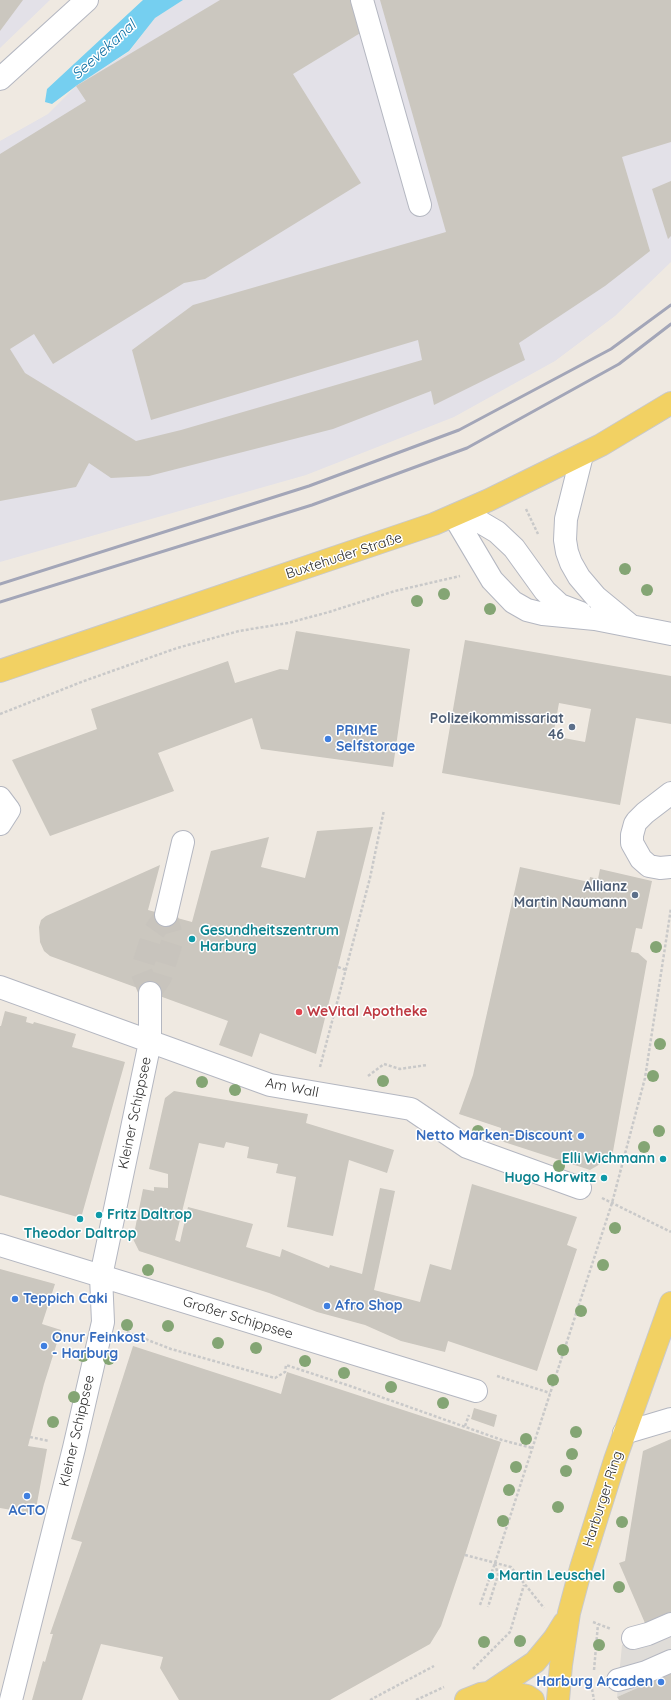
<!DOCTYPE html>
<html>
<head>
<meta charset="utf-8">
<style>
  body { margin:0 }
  canvas { display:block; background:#efe9e1 }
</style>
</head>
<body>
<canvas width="671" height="1700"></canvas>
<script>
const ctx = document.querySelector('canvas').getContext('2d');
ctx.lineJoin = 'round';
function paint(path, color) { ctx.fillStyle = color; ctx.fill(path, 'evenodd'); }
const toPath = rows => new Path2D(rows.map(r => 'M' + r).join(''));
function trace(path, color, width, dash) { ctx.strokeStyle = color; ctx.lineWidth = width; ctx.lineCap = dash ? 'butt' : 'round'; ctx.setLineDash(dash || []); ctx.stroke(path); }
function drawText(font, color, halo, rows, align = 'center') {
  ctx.font = font + ' Quicksand,sans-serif'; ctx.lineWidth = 3; ctx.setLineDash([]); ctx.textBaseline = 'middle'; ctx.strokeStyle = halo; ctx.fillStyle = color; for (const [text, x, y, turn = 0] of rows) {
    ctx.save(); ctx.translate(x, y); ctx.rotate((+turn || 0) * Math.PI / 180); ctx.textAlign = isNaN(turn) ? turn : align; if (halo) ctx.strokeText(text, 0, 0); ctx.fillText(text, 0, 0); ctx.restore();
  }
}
const industrial = toPath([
  [0,0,50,0,0,48],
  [183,0,671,0,671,262,615,316,555,361,454,417,306,475,0,562,0,141,48,114,76,86,129,52,155,18]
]);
const plaza = toPath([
  [671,1620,671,1673,617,1697,622,1645]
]);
const water = toPath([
  [143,0,183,0,155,18,129,51,76,86,52,104,45,102,47,89]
]);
const building = toPath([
  [0,0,23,0,0,31],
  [220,0,353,0,362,32,293,74,361,183,205,279,184,283,53,364,34,334,10,349,25,373,136,441,181,430,422,360,418,340,151,420,132,350,193,305,446,232,380,0,671,0,671,142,622,157,650,251,605,286,519,343,525,360,434,405,431,391,333,429,149,476,111,478,89,463,76,487,0,501,0,154,86,101,76,86],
  [671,181,671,236,668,239,652,189],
  [296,631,410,649,393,767,261,749,252,718,158,753,174,791,50,836,12,760,97,729,91,709,228,661,235,683,280,669,288,670],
  [465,640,671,676,671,724,636,718,620,805,442,773],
  [559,703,591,709,585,742,553,736],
  [373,827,316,1054,260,1033,252,1057,219,1045,228,1021,50,956,44,951,40,942,39,927,41,920,46,916,160,865,148,910,192,922,211,851,269,837,261,867,305,878,317,831],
  [520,867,589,882,590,877,598,879,600,869,652,881,642,929,636,928,631,952,638,953,647,961,612,1157,590,1170,501,1141,501,1128,459,1114,473,1075],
  [5,1011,27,1017,26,1022,33,1024,34,1022,76,1034,72,1047,125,1062,81,1218,0,1195,0,1026,1,1026],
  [174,1091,308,1114,306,1123,394,1150,387,1173,349,1160,333,1236,287,1227,296,1177,276,1173,278,1164,247,1158,249,1147,226,1142,224,1148,199,1143,175,1240,180,1242,188,1207,253,1224,246,1247,280,1257,282,1249,329,1268,330,1265,362,1274,380,1188,395,1191,374,1290,420,1302,430,1264,451,1270,472,1184,577,1217,567,1245,577,1249,537,1371,448,1341,445,1352,401,1341,365,1325,317,1312,269,1293,139,1251,133,1239,143,1189,154,1191,154,1187,168,1188,168,1174,149,1169,165,1098],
  [0,1269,55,1284,42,1324,61,1330,44,1384,28,1446,47,1449,35,1514,0,1508],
  [133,1346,281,1394,287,1372,501,1442,465,1555,441,1626,430,1644,330,1700,179,1700,160,1668,163,1657,101,1644,82,1700,32,1700,43,1661,45,1662,53,1634,50,1634,82,1542,71,1539],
  [474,1408,497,1415,494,1427,471,1419],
  [671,1439,671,1620,648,1630,619,1563,625,1561,643,1451],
  [671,1673,671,1700,619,1700,617,1697]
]);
const minorTunnel = toPath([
  [150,993,141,971,153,933,166,915],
  [150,993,161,977,173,939,166,915]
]);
const path = toPath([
  [526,509,538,534],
  [0,714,84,681,177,648,239,631,288,623,329,612,395,591,460,576],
  [338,967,346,970],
  [320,1067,370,878,384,810],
  [368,1076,384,1064,400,1069,427,1065],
  [602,1198,671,1232],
  [127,1332,171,1349,275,1378,285,1372,286,1365,350,1386,502,1440,532,1448],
  [497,1376,550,1393],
  [465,1426,469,1415],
  [30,1437,49,1441],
  [465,1555,511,1567,544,1608],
  [495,1563,612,1203,645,1078,671,908],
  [480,1605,495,1563,498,1575,488,1607],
  [593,1622,611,1629],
  [473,1669,510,1632,524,1585],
  [594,1670,598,1624],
  [592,1689,594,1700],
  [370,1700,434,1666],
  [416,1700,444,1687]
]);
const minor = toPath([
  [362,0,420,205],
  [0,79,87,0],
  [582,455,566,519,565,540,567,552,571,563,579,577,596,597,630,625],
  [454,516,492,580,513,602,527,610,543,614,595,619,671,634],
  [454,516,475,519,497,532,514,548,545,591,560,605,581,613],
  [671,793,645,813,637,821,635,824,632,835,632,843,641,859,649,866,660,868,671,867],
  [0,798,9,810,0,824],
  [166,915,183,842],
  [0,987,270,1085,411,1109,467,1147,580,1188],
  [0,1245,476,1391],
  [624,1433,671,1419],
  [633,1638,648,1634,671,1624],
  [618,1680,646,1672,671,1661],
  [11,1700,74,1448,103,1322,101,1276,150,1042,150,993]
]);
const major = toPath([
  [0,671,434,524,489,500,601,445,671,403],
  [492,1691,535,1662,554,1639,564,1623],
  [466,1700,481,1694,503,1691,527,1696,533,1700],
  [558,1700,561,1665,569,1613,581,1568,615,1460,671,1303]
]);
const rail = toPath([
  [0,584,309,486,459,430,611,349,671,305],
  [0,602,312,505,467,448,619,364,671,324]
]);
const trees = [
  [625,569],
  [647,590],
  [444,594],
  [417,601],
  [490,609],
  [656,947],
  [660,1044],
  [653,1076],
  [383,1081],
  [202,1082],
  [235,1090],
  [478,1131],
  [659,1131],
  [644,1147],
  [559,1166],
  [615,1228],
  [603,1265],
  [148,1270],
  [581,1311],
  [127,1325],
  [168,1326],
  [218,1343],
  [256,1348],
  [563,1350],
  [83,1356],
  [109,1359],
  [305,1361],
  [344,1373],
  [553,1380],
  [391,1387],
  [74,1397],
  [443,1403],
  [53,1422],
  [576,1432],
  [526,1439],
  [572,1454],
  [516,1467],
  [566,1471],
  [509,1490],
  [558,1507],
  [503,1521],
  [622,1522],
  [619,1587],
  [520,1641],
  [484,1642],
  [599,1645]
];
const markers = [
  [572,727,4,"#5c6f8a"],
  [328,739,4,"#3f7fe0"],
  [635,895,4,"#5c6f8a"],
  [192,939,4,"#0f9aa8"],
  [299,1012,4,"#e0444e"],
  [581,1136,4,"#3f7fe0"],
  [663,1159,4,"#0f9aa8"],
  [604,1178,4,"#0f9aa8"],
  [99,1215,4,"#0f9aa8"],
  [80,1219,4,"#0f9aa8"],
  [15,1299,4,"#3f7fe0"],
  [327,1306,4,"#3f7fe0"],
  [44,1346,4,"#3f7fe0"],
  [27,1496,4,"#3f7fe0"],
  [491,1576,4,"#0f9aa8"],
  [661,1682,4,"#3f7fe0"]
];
const streetNames = [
  ["Buxtehuder Straße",344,556,-18],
  ["Am Wall",292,1088,11],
  ["Kleiner Schippsee",135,1113,-78],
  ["Großer Schippsee",238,1318,17],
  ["Kleiner Schippsee",77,1431,-77],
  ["Harburger Ring",603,1499,-72]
];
const serviceNames = [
  ["Polizeikommissariat",564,719],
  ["46",564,735],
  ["Allianz",627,887],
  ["Martin Naumann",627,903]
];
const shopNames = [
  ["PRIME",336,731],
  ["Selfstorage",336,747],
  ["Netto Marken-Discount",573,1136,"right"],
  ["Teppich Caki",23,1299],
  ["Afro Shop",335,1306],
  ["Onur Feinkost",52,1338],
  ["- Harburg",52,1354],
  ["ACTO",27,1511,"center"],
  ["Harburg Arcaden",653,1682,"right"]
];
const cultureNames = [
  ["Gesundheitszentrum",200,931],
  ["Harburg",200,947],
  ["Elli Wichmann",655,1159,"right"],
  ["Hugo Horwitz",596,1178,"right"],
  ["Fritz Daltrop",107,1215],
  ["Theodor Daltrop",80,1234,"center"],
  ["Martin Leuschel",499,1576]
];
const healthNames = [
  ["WeVital Apotheke",307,1012]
];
const waterNames = [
  ["Seevekanal",104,50,-42]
];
paint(industrial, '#e3e1e8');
paint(plaza, '#dfdcd8');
paint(water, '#75cff0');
paint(building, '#cbc7bf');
trace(minorTunnel, '#c8c4bd', 22, [22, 11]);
trace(minor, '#b4b7c1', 24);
trace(major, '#c9c9c9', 24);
trace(path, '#c9c9c9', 2.5, [3, 2]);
trace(minor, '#fff', 22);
trace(major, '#f2d163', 22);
trace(rail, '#a3a6b8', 3);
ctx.fillStyle = '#84a574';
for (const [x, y] of trees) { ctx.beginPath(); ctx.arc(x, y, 6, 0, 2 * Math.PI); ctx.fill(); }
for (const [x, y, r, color] of markers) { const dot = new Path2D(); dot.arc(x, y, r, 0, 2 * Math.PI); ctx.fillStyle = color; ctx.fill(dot); trace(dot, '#fff', 1.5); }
drawText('14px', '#2e2e2e', '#fff', streetNames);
drawText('bold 14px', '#4e5e75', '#fff', serviceNames, 'right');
drawText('bold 14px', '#366cbe', '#fff', shopNames, 'left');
drawText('bold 14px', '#0d838f', '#fff', cultureNames, 'left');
drawText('bold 14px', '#be3a42', '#fff', healthNames, 'left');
drawText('italic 15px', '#0d6fa3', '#fff', waterNames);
</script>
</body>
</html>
